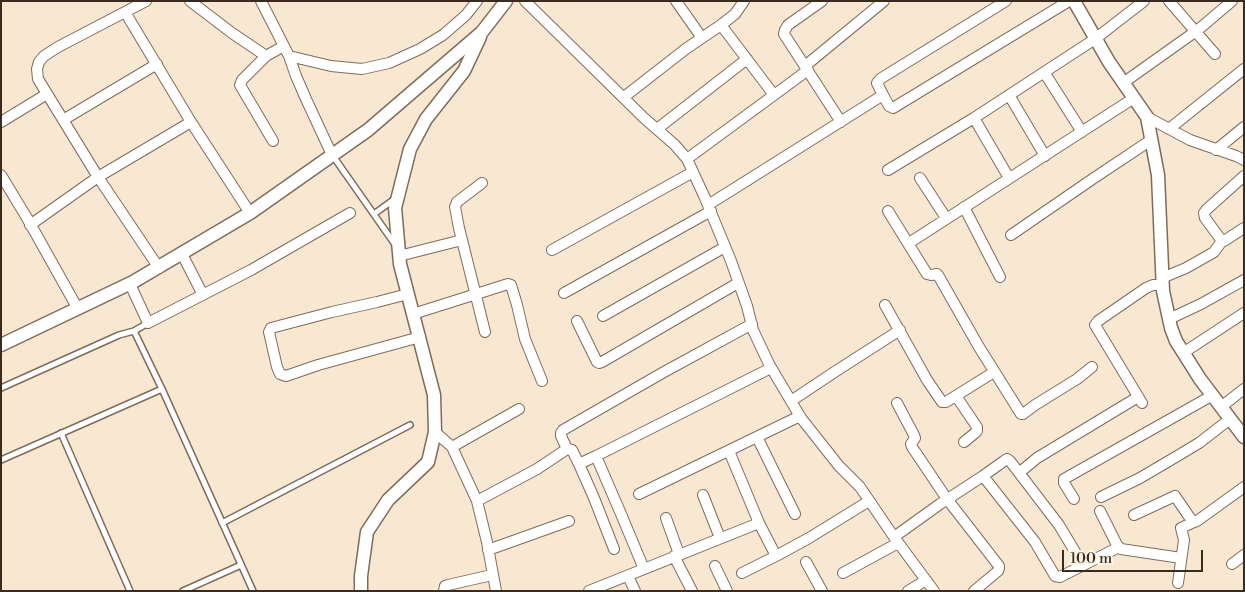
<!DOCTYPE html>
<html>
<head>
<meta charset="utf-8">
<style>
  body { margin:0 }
  #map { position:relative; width:1245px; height:592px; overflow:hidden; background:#f8e8d1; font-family:"Libre Bodoni",serif }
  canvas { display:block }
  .frame { position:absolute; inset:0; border:2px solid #3b2a1e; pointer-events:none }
  .scale { position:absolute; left:1062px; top:550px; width:141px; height:22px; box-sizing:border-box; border:2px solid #3b2a1e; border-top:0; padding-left:6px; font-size:15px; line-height:18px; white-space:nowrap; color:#3b2a1e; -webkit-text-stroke:4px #fcf5e5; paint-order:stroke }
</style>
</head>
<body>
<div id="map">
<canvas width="1245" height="592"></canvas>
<div class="frame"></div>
<div class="scale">100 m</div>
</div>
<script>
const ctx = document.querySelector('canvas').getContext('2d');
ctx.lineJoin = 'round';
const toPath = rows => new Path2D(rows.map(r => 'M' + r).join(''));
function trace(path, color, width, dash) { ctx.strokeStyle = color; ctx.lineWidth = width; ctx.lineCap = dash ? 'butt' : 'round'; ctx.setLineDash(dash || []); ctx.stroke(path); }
const service = toPath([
  [333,156,394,243],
  [374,214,396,198],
  [134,331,148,323],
  [1,388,119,335,134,331,162,389,253,591],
  [61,433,130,591],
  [1,460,162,389],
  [222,523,410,425],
  [183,591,241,565]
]);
const minor = toPath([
  [146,1,58,47,44,56,39,62,37,69,38,79,98,177,159,268],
  [190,1,232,33,266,56,284,46],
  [261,1,289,56,331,66,362,69,389,63,420,49,443,35,466,15,477,1],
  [525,1,644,118,675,145,687,159,705,198,731,261,747,306,753,330,769,364,801,418,839,466,860,487,894,537,934,591],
  [676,1,702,38],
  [822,1,788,25,785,30,784,34,841,122],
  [1169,1,1215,54],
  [721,25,774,95],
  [266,56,242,80,240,85,273,141],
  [289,56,296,76,306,99,332,155],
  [805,66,884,1],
  [1044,72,1082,132],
  [1123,83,1199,29,1232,1],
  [883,95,877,83,880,79,1006,1],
  [1009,95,1045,156],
  [624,97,687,48,721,25,735,14,744,1],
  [1147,117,1190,140,1236,156,1244,160],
  [974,118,1009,178],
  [63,120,157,64],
  [1,122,47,94],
  [191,122,250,213],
  [657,129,747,59],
  [1169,129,1244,69],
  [1216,150,1244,127],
  [687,159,808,70],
  [888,170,974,118,1095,39,1144,1],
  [1,175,27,218,78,309],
  [1244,176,1206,210,1204,213,1205,218,1222,241,1224,241,1244,228],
  [920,178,946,218],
  [482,183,457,202,455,207,459,228,485,332],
  [708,205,883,95,889,106,893,108,1069,1],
  [964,207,1000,277],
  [888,211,927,274,931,275,937,274,938,275,979,347,1021,414,1023,414,1035,405,1077,379,1092,367],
  [30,225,98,177,191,122,125,12],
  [1011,235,1094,178,1151,140],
  [909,243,1134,98],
  [552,250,693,172],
  [182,254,203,295],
  [399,256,462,240],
  [1162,278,1186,268,1209,255,1214,252,1222,241],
  [130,284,148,323,251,270,350,213],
  [564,293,711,211],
  [408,294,377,302,332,312,271,328,269,332,277,367,280,374,286,376,318,365,420,337],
  [885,305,927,380,942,402,946,402,994,372],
  [413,314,508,284,511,285,517,305,525,339,542,381],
  [603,316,725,247],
  [1169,319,1201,304,1244,280],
  [577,321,597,362,599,363,602,362,738,283],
  [1183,353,1244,313],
  [956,396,977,427,977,431,975,433,964,442],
  [791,401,836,371,900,330],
  [897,403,914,435,915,438,911,444,912,447,947,499,999,566,999,568,998,571,974,591],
  [1142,403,1095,325,1098,321,1146,288,1153,285,1162,285],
  [1221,407,1244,389],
  [435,432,452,447,477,501,487,542,496,591],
  [757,437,795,514],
  [452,447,519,409],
  [567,449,572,450,579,464],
  [729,451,759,523,776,556],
  [596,456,579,464,594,498,614,549],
  [1020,472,1037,458,1138,397],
  [983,476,1004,461,1007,459,1010,461,1059,525,1083,565],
  [639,494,800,416],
  [703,495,720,538],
  [1101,497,1140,478,1179,455,1199,443,1230,419],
  [1074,499,1064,483,1064,479,1213,395],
  [477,501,537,469,567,449,561,436,561,433,563,430,664,372,752,324],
  [1100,511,1117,545,1121,549,1181,558],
  [1134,515,1175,496,1190,518,1194,522,1197,521,1244,487],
  [666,518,679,554],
  [894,537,940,504,983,476,1035,542,1055,576,1060,577,1119,547],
  [488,550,569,521],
  [674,556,692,591],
  [806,562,822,591],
  [1232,564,1244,555],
  [715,566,727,591],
  [644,569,621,514,596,456,771,368],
  [742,573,776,556,809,538,869,501],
  [843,573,898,543],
  [628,576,635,591],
  [1178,583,1184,540,1181,528,1194,522],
  [444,591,445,586,448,585,492,575],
  [589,591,759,523],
  [908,591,926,580]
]);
const tertiary = toPath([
  [1074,1,1109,62,1147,117,1158,175,1163,291,1171,328,1176,341,1200,379,1244,437],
  [1,345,133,282,250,213,368,130,482,32,506,1],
  [361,591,361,576,367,532,388,500,428,462,435,432,434,395,400,264,395,208,410,149,426,119,464,71,480,37]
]);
trace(service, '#7d6c5d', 8);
trace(minor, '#7d6c5d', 12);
trace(tertiary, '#7d6c5d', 15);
trace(service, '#fff', 5);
trace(minor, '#fff', 10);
trace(tertiary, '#fff', 12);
</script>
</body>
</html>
